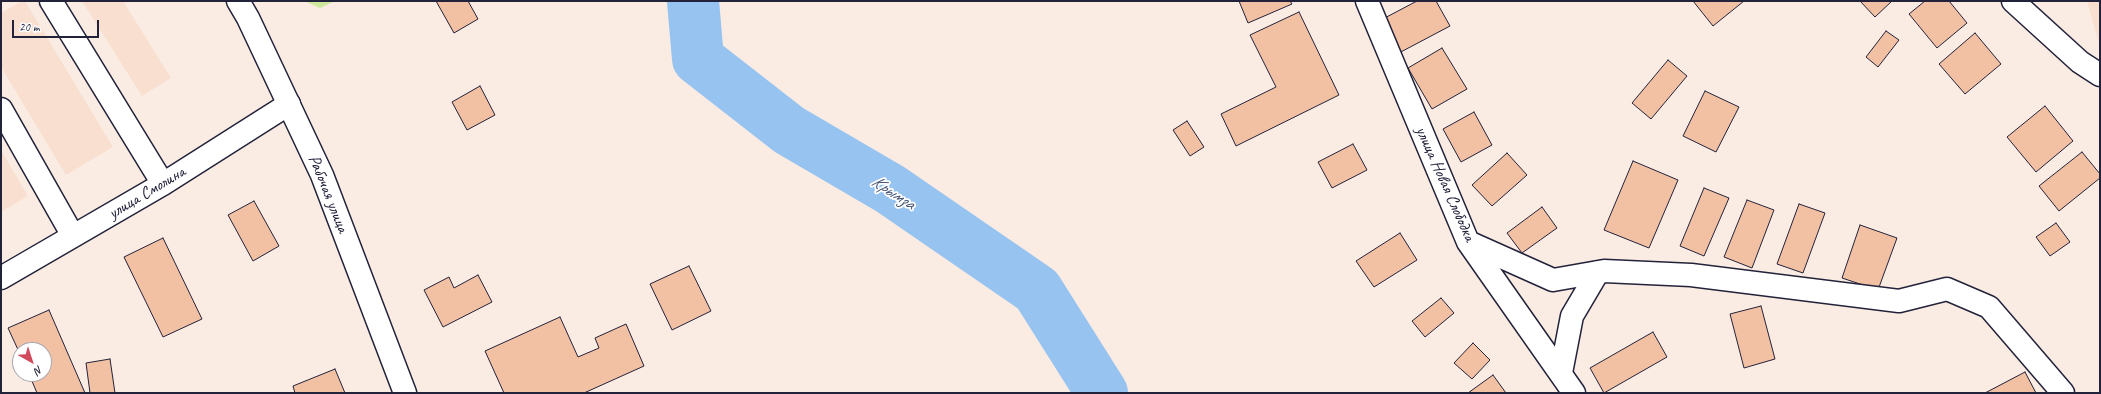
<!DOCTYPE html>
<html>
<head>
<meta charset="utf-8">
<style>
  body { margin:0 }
  #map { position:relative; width:2101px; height:394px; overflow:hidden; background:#fbece3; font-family:Caveat,sans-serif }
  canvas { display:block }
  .frame { position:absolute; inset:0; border:2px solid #22223b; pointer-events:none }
  .north { position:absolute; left:12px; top:342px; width:40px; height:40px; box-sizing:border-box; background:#fff; border:1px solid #a7a7b1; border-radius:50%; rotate:141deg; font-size:11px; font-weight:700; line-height:16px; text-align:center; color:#22223b }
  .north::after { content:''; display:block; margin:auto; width:14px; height:18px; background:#d1495b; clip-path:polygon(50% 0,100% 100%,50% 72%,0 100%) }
  .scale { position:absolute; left:12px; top:20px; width:87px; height:18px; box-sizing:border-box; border:2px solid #22223b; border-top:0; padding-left:5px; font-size:12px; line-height:14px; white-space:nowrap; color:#22223b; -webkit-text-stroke:3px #fff; paint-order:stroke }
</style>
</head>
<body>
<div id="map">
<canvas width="2101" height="394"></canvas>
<div class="frame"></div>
<div class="north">N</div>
<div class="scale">20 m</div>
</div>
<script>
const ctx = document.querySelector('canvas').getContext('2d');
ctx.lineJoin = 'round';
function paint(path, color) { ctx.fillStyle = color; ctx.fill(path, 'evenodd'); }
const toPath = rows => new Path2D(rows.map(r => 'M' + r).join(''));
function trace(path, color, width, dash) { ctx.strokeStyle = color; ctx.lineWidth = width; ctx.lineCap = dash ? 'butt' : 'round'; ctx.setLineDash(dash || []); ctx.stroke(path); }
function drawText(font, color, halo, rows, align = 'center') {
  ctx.font = font + ' Caveat,sans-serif'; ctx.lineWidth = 3.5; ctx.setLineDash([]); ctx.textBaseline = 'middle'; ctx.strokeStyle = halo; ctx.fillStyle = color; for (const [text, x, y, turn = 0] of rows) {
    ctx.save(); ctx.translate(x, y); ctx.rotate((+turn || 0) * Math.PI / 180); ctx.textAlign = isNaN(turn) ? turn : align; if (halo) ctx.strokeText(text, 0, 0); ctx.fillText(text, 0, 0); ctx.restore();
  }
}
const built = toPath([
  [22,1,25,1,113,147,66,175,1,67,1,13],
  [82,1,123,1,171,78,142,96],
  [2087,1,2100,1,2100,47],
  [1,150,28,196,1,212]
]);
const green = toPath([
  [304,1,335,1,320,8]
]);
const river = toPath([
  [693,1,698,59,789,130,890,189,1037,290,1102,393]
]);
const building = toPath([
  [436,1,468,1,478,19,454,33,436,1],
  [1239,1,1290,1,1292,4,1248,23,1239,1],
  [1417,1,1436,1,1450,26,1397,54,1379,21,1417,1],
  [1693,1,1744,1,1713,26,1693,1],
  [1860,1,1892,1,1875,17,1860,1],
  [1925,1,1949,1,1967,23,1937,48,1909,14,1925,1],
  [1299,12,1339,95,1236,146,1221,114,1276,87,1250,35,1299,12],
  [1886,31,1899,40,1878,67,1866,57,1886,31],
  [1975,33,2001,64,1965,94,1939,64,1975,33],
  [1442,48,1467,89,1432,109,1408,68,1442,48],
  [1668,60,1687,76,1651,119,1632,103,1668,60],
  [480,86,495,115,467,130,452,102,480,86],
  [1705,91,1739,107,1716,152,1683,136,1705,91],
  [2045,106,2073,141,2036,172,2007,137,2045,106],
  [1474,112,1492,145,1461,162,1443,129,1474,112],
  [1187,121,1204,147,1190,156,1173,130,1187,121],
  [1353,144,1367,170,1332,188,1318,162,1353,144],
  [2082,152,2100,174,2100,178,2059,211,2039,186,2082,152],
  [1507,153,1527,175,1492,206,1472,185,1507,153],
  [1633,161,1678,180,1649,248,1604,230,1633,161],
  [1704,188,1729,198,1704,256,1680,246,1704,188],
  [1747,200,1774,210,1752,268,1724,257,1747,200],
  [254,201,279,246,253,261,228,215,254,201],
  [1799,204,1825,213,1803,273,1777,264,1799,204],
  [1542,207,1557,228,1522,253,1507,233,1542,207],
  [2056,223,2070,242,2050,256,2036,237,2056,223],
  [1860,225,1897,238,1878,290,1842,278,1860,225],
  [1400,233,1417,260,1374,287,1356,261,1400,233],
  [163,238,202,319,163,337,124,257,163,238],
  [689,266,711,311,672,330,650,284,689,266],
  [478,275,492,302,443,327,424,290,449,277,454,288,478,275],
  [1441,298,1454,313,1425,337,1412,321,1441,298],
  [1761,306,1775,359,1744,368,1730,314,1761,306],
  [49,310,85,393,37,393,29,374,44,374,44,350,20,350,20,354,8,328,49,310],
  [560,317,578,357,599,348,595,338,626,324,644,366,584,393,504,393,485,351,560,317],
  [1653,332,1667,357,1604,393,1590,368,1653,332],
  [1473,343,1490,360,1472,379,1454,363,1473,343],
  [110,359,115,393,90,393,86,363,110,359],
  [335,369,345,393,295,393,293,386,335,369],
  [2025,372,2036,393,1985,393,2025,372],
  [1493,375,1506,393,1468,393,1493,375]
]);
const minor = toPath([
  [51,1,163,184],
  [1367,1,1468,242,1574,393],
  [2013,1,2080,62,2100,75],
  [1,109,73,236],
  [1468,242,1553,280,1604,271,1691,275,1899,301,1947,289,1989,307,2063,393],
  [1,278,163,184,289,104],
  [1561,373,1572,316,1598,272]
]);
const major = toPath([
  [238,1,248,18,322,175,405,393]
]);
const streetNames = [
  ["улица Новая Слободка",1445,184,66],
  ["улица Смолина",147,193,-31],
  ["Рабочая улица",328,194,68]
];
const waterNames = [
  ["Крымза",893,193,33]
];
paint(built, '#f8dfd0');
paint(green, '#cde79d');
trace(river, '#96c3f0', 52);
paint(building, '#f2c0a2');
trace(building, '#22223b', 1);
trace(minor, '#22223b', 25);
trace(major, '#22223b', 25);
trace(minor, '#fff', 22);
trace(major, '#fff', 22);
drawText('17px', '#22223b', '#fff', streetNames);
drawText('italic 18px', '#4b5a7a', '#fff', waterNames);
</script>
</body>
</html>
